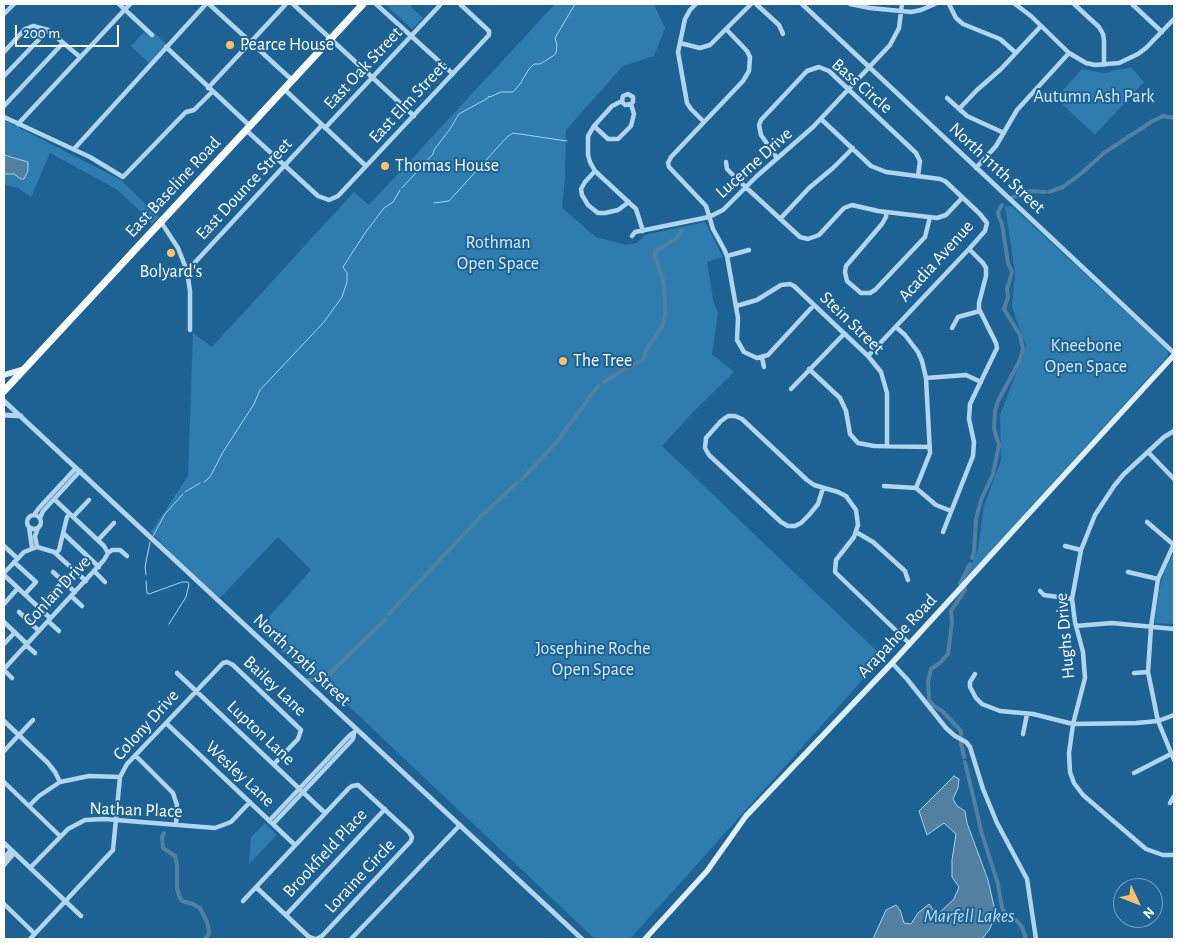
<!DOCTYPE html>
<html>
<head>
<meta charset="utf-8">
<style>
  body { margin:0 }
  #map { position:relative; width:1178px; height:943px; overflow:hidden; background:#1e6294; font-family:"Alegreya Sans",sans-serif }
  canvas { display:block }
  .frame { position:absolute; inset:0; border:5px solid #fff; pointer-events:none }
  .north { position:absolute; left:1113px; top:878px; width:50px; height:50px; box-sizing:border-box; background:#1e6294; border:1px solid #78a1bf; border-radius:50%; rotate:133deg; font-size:14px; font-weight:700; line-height:20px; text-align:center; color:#fff }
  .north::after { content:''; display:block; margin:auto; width:18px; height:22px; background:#fcc071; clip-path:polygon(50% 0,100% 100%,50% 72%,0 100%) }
  .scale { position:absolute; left:15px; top:25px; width:104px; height:22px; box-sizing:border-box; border:2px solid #fff; border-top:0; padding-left:6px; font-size:15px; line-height:18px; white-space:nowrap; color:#fff; -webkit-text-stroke:4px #1e6294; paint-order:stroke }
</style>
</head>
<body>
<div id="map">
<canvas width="1178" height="943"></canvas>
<div class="frame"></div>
<div class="north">N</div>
<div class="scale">200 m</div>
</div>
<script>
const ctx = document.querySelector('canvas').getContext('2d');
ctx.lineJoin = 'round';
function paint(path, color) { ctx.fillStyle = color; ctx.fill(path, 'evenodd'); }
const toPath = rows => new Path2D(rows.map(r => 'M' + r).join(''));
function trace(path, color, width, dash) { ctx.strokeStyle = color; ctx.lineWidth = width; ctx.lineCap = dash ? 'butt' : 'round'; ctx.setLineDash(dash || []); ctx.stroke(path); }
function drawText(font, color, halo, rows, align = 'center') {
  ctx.font = font + ' "Alegreya Sans",sans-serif'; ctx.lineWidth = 4; ctx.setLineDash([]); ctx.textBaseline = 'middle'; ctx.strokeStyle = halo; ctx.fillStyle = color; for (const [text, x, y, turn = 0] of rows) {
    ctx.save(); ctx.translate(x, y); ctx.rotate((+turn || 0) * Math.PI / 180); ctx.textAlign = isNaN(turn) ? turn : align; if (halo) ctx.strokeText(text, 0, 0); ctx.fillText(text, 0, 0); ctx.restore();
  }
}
const green = toPath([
  [385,4,410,4,411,7,423,18,412,29],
  [555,4,654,4,665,28,654,56,623,66,566,130,565,178,562,208,596,237,626,245,637,243,645,235,705,222,723,257,707,262,713,299,718,313,712,354,734,372,694,411,662,446,883,657,630,939,595,939,322,681,308,676,258,629,311,570,278,537,220,598,168,550,151,532,188,476,193,333,212,347,354,192,369,205],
  [144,32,149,36,154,33,166,44,149,63,131,46],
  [1131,67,1144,82,1095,135,1056,98,1082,69,1104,73],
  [4,120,121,180,159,217,152,224,134,205,116,189,50,153,31,197,18,188,4,185],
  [1005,206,1013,207,1167,350,1168,356,965,579,978,549,984,506,1001,460,1000,416,1026,346,1012,307,1015,273],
  [1174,552,1174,624,1155,623,1159,590,1165,570],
  [265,823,277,835,249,864,251,837]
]);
const water = toPath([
  [4,155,28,162,28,171,24,179,21,179,14,174,4,174,4,155],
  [954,776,959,779,958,788,953,799,957,806,965,811,967,823,988,880,996,915,989,930,982,939,873,939,886,910,896,905,900,910,904,923,911,924,918,913,929,904,937,915,954,899,959,887,952,877,952,860,956,834,944,823,927,835,919,811,954,776]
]);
const stream = toPath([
  [402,188,433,154,434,150,450,129,459,114,488,98,489,96,490,97,501,92,513,92,520,84,529,69,534,64,540,64,553,56,556,53,557,45,555,38,575,4],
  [434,203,449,201,507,137,513,133,567,141],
  [204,482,208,479,211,475,223,452,254,404,260,390,324,322,342,297,347,282,347,273,343,267,345,264,365,233,384,208,393,202,400,190],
  [185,492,200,483],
  [153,536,165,514,183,494],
  [146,575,145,567,150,542],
  [146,581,147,593,149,594,182,582,188,582,189,584,186,597,169,624]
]);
const canal = toPath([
  [1049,192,1063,187,1083,172,1104,153,1151,122,1163,116,1174,118],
  [1013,197,1030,191,1045,192],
  [604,382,625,369,643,360,646,350,662,327,665,316,664,283,655,257,655,251,676,239,682,230],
  [522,479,556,443,598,386],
  [972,558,974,552,976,519,981,500,993,474,999,445,994,429,995,411,998,401,1019,362,1023,349,1020,335,1004,309,1008,297,1007,289,1012,272,1008,263,1002,224,999,217,998,212,1002,205],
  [960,584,970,564],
  [389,614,479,518,517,483],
  [308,680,323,680,327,676,386,619],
  [961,735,961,731,942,711,934,706,929,700,928,682,931,669,940,663,948,654,952,622,951,611,965,590,965,588],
  [961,743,964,757],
  [965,762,982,834,998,884,1002,908,1007,916,1016,920,1022,927,1026,939],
  [164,833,162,837,163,848,175,856,177,865,177,889,180,898,182,901,193,904,200,908,207,922,209,931,209,934,205,939]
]);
const minor = toPath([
  [119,4,152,35],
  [209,4,292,80],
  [293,4,414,116],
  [376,4,453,74],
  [696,4,690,10,685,19,678,52,687,103,691,109,704,122],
  [756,4,779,25,783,34],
  [802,4,1174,353],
  [850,4,870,8,911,12,921,10,935,4],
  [949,4,956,18,963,24,1000,39,1016,53],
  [1015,4,1031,16,1069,53,1086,63,1095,65,1119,63,1138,54,1146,48,1174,19],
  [1074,4,1099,27,1103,34,1104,40,1104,65],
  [1132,4,1162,32],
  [4,14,14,4],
  [726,29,747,51,750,57,749,71,743,81,671,157,668,163,669,167,706,206,713,229,724,249,727,256,738,318,737,340,744,352,757,358,768,355,814,305],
  [680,43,700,48,710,45,751,4],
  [166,47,250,126],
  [4,52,25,29,33,26,48,30,80,57],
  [4,76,48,30],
  [208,88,286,4],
  [284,89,366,166],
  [947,98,967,116,1004,133],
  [622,101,612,106,594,126,588,136,588,155,590,162,595,171,636,209,643,231],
  [4,106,63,43],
  [959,109,977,90,1001,69,1041,26],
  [4,117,90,157,123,177,182,116,186,112,194,110,213,91],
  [821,119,871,166,886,172,940,179,945,181,980,214,987,223,985,231,969,249,868,356],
  [18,124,130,4],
  [594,126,608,139,618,139,631,126,634,114,631,104,633,102,633,97,628,94,623,96,622,101,623,103,625,105,631,104],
  [325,128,441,4],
  [246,130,318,196,329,200,338,196,489,35,489,31,460,4],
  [74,149,206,4],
  [777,158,761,135,759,125,761,120,807,71,819,67,829,71,916,153,920,161,918,176],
  [726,162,727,169,738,180,800,237,808,239,819,235,844,208,852,205,878,211,937,218,946,215,962,198],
  [976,168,996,146,1017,110,1069,53],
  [595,171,585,182,581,189,582,195,588,205,598,213,605,213,618,210,629,202],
  [886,212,886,217,882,224,846,266,845,272,847,281,861,293,870,293,875,290,925,237,930,217],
  [780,219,809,188,833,168,853,148],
  [161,222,178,248,187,271,190,291,190,330],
  [632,236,635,232,709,217,723,210,757,176,813,127,890,45,899,28,902,4],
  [727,256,749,250],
  [187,271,322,125],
  [736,306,757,300,781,285,790,284,794,286,868,356,881,372,887,393,887,446],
  [896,327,905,335,918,352,922,361,926,378,930,453,916,488],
  [952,328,958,317,980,311],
  [762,358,764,367],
  [809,369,840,398,846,411,850,434,858,443,874,446,930,447],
  [926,378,966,375,981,382],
  [791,389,844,334],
  [1174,431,1164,437,1124,474,1114,486,1095,515,1081,550,1072,599,1075,622,1083,652,1085,678,1073,724,1069,753,1070,772,1074,783,1083,795,1146,849,1163,855,1174,855],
  [1148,452,1174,479],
  [884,486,916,488,936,505,951,511],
  [823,488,818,504,809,515,801,523,795,526,788,526,781,522,709,455,705,448,706,438,721,421,728,416,735,416,742,419,807,480,814,485,838,492,846,496,856,510,858,525,854,537,836,560,835,572,910,644],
  [54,499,104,546,108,553],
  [34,515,39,508,76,468],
  '27 522a7 7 0 1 1 14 0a7 7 0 1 1-14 0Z',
  [73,517,89,500],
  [40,518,43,511,80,471],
  [1147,522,1174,545],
  [29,527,32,548],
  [856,532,873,542,905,571,908,580],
  [943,532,973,456,974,442,969,419,970,404,997,348,996,343,979,309,979,303,986,276,986,268,983,263,969,249],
  [63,533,99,567],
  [98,540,114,523],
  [1174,544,1158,579,1151,627,1148,672,1158,721,1174,760],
  [4,546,17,558],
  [1065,546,1081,550],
  [37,547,35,536,38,528],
  [56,553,59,550,67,517,70,514],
  [108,553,112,550,120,550,127,556],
  [14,562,36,582,25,594],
  [94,571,105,582],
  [53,572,75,592],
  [1128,572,1158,579],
  [4,573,24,552,37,547,54,552,86,581],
  [4,575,50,618],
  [1040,591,1044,595,1072,599],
  [71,596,82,606],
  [4,604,18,588],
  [39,608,63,581],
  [19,612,39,631],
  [48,621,59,631],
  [4,622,27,644],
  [1076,626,1112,623,1174,629],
  [4,644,15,632],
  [26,645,35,653],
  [892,663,907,679,946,728,955,736,966,742,970,747,983,789,997,823,1027,879,1036,939],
  [4,669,104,560,108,553],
  [4,670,12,678],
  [177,673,325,813],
  [1134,673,1148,672],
  [975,674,970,682,970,687,976,698,982,704,1000,711,1033,714,1073,724,1136,723,1158,721,1174,715],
  [4,721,48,763,55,772,60,782],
  [166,723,295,845],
  [1023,734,1027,714],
  [4,751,33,720],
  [136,756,173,793,177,805,176,825],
  [1134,773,1171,754],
  [4,782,60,836],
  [1170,803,1174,796],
  [29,806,39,796,60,782,89,776,120,777],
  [269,821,349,736,357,730],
  [273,824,353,739,354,734],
  [4,843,81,916],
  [4,858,11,850],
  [4,865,14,853],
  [30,868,68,829,85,820,104,819,215,828,231,822,250,802],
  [256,887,309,937,315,939],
  [243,901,349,788,352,786,358,785,409,832,412,837,411,841,322,936,317,939],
  [4,904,35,934],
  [286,915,385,809],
  [30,939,113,850,120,777,127,764,223,663,227,662,233,665,301,730,298,739,274,764],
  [351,939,460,825]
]);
const tertiary = toPath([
  [4,401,582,939],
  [4,415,21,416]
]);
const secondary = toPath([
  [4,375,24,369],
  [645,939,707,871,746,816,892,663,1174,355]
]);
const primary = toPath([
  [4,391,363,4]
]);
const markers = [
  [230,45,5,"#fcc071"],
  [385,166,5,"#fcc071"],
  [171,253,5,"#fcc071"],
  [563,361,5,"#fcc071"]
];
const poiNames = [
  ["Pearce House",240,45],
  ["Thomas House",395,166],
  ["Bolyard's",171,272,"center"],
  ["The Tree",573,361]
];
const streetNames = [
  ["East Oak Street",363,68,-47],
  ["Bass Circle",862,86,41],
  ["East Elm Street",408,102,-47],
  ["Lucerne Drive",754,163,-42],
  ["North 111th Street",997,168,43],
  ["East Baseline Road",173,187,-47],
  ["East Dounce Street",244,189,-47],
  ["Acadia Avenue",936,261,-48],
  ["Stein Street",852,323,44],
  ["Conlan Drive",57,591,-47],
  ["Arapahoe Road",897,636,-47],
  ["Hughs Drive",1065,636,-95],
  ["North 119th Street",302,660,43],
  ["Bailey Lane",275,686,43],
  ["Colony Drive",146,725,-48],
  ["Lupton Lane",261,733,43],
  ["Wesley Lane",240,774,43],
  ["Nathan Place",136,810,2],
  ["Brookfield Place",325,853,-47],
  ["Loraine Circle",360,876,-47]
];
const parkNames = [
  ["Autumn Ash Park",1094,97],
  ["Rothman",498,243],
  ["Open Space",498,264],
  ["Kneebone",1086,346],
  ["Open Space",1086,367],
  ["Josephine Roche",593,649],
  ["Open Space",593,670]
];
const waterNames = [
  ["Marfell Lakes",969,916]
];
paint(green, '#2f7caf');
paint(water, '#5280a1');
trace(water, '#a4d2f0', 1);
trace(stream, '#a4d2f0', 1);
trace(canal, '#5280a1', 4);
trace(minor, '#b1d5ee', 4.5);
trace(tertiary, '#b1d5ee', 5);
trace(secondary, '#deeefa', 5.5);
trace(primary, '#f8fcff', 7);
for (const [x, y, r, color] of markers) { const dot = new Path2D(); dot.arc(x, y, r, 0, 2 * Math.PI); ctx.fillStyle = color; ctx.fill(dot); trace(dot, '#1e6294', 2); }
drawText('18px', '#fff', '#1e6294', poiNames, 'left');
drawText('18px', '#fff', '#1e6294', streetNames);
drawText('18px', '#d7ecfa', '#1e6294', parkNames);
drawText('italic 19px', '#bddff5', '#1e6294', waterNames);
</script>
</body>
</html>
